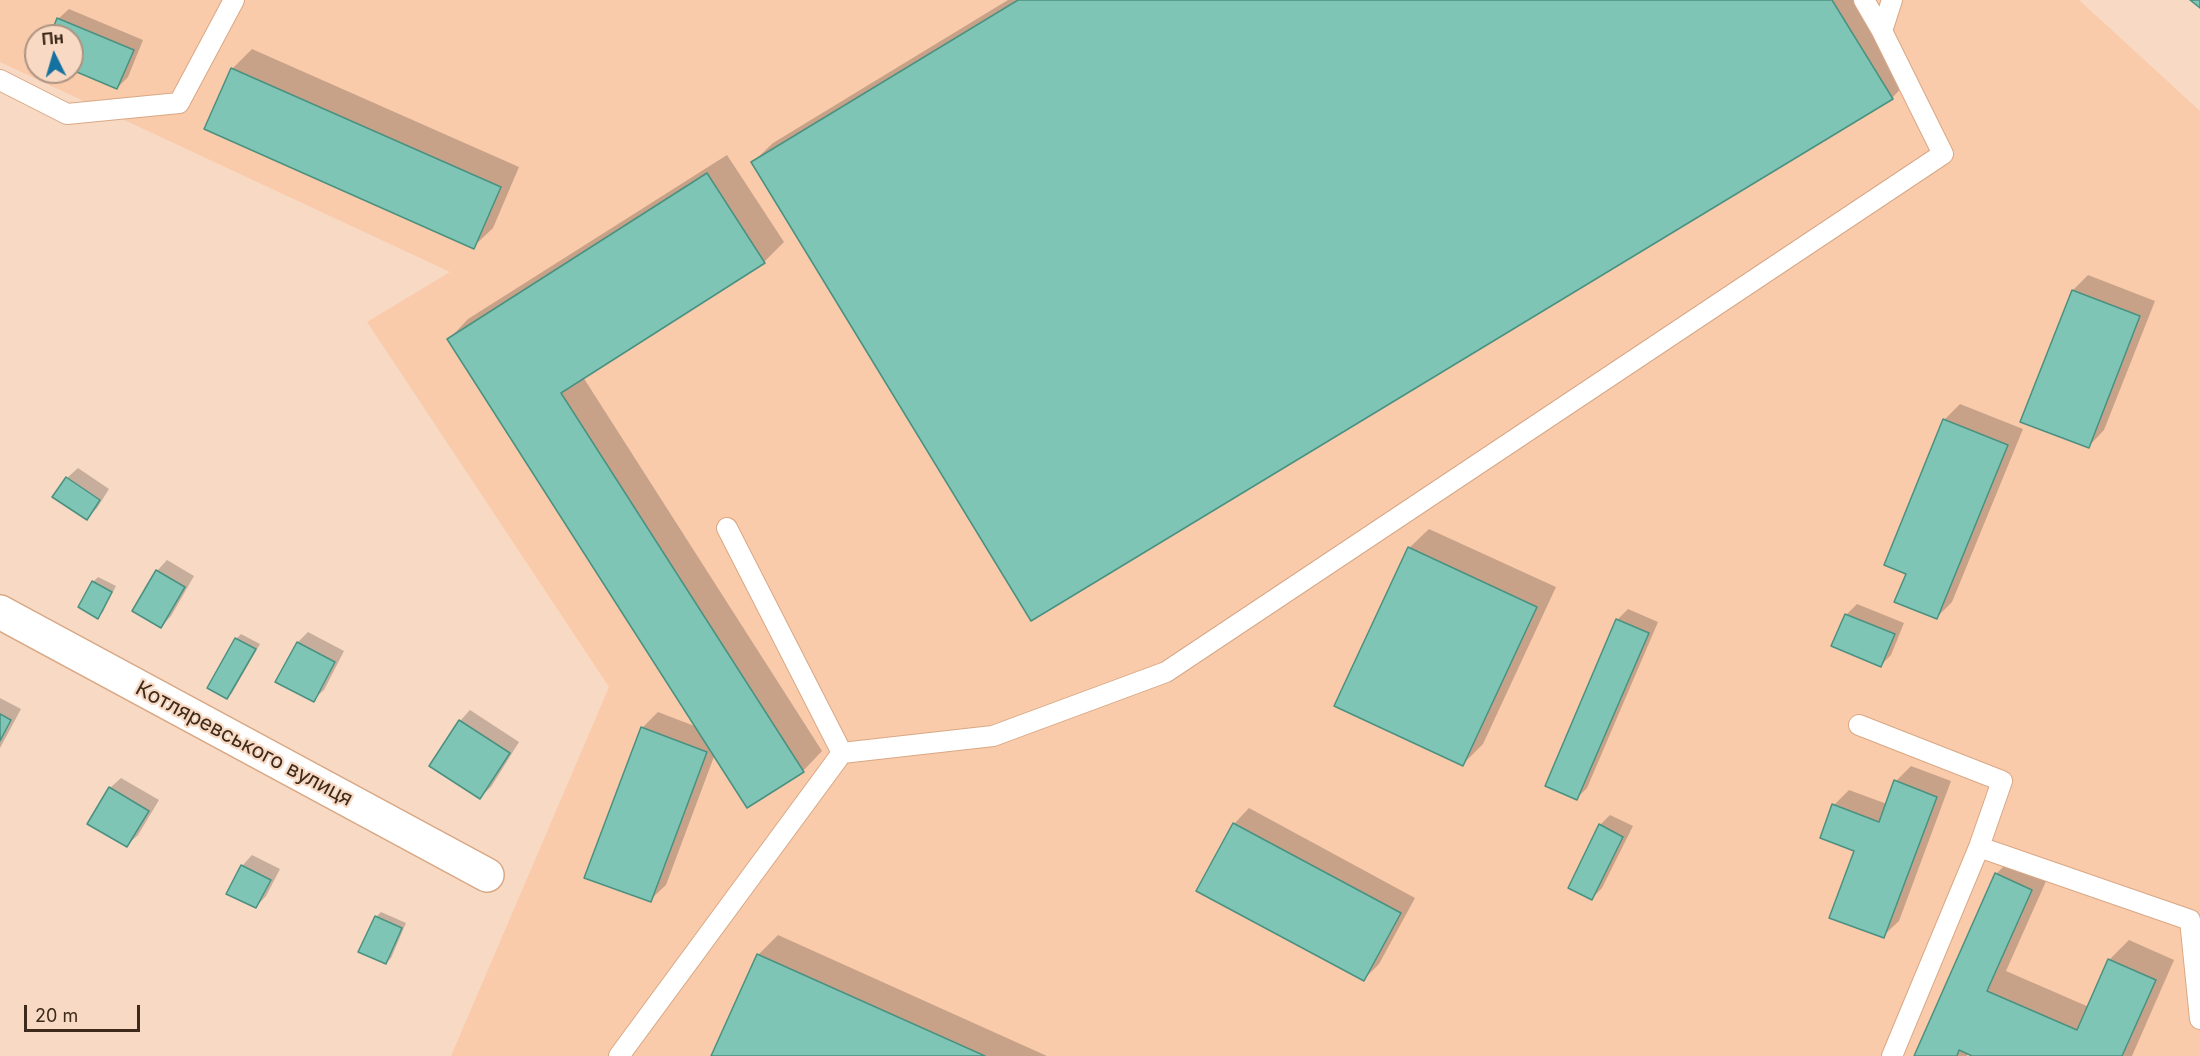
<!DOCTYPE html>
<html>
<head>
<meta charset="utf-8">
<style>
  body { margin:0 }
  #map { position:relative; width:2200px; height:1056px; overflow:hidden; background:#f8d9c3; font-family:Inter,sans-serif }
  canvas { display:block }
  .north { position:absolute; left:24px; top:24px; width:60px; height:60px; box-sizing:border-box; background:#f8d9c3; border:2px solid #ad9380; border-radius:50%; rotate:355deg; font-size:16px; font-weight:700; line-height:24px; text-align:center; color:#3d2a1b }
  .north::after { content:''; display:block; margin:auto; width:21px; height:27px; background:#1471a0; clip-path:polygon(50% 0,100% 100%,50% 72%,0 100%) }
  .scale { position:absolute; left:24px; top:1005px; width:116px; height:27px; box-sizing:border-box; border:3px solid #3d2a1b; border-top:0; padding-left:8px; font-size:18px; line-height:21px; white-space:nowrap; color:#3d2a1b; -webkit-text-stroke:4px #f8d9c3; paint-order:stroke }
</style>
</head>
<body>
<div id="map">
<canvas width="2200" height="1056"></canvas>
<div class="north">Пн</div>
<div class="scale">20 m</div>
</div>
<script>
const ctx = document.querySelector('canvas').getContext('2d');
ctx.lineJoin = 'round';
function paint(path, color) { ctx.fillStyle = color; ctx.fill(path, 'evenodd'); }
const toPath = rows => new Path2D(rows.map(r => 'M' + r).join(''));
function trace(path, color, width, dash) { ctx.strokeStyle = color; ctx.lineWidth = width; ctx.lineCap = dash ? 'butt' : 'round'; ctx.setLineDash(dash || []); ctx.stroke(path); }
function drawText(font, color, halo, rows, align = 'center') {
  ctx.font = font + ' Inter,sans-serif'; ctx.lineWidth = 4.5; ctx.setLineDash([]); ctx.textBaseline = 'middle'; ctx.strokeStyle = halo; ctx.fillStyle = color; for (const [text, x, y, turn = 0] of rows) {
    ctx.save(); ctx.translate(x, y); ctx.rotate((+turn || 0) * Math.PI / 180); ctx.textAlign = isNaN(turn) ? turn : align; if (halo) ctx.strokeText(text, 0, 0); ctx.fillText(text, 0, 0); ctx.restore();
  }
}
const built = toPath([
  [0,0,2079,0,2200,111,2200,1056,451,1056,609,687,367,322,450,272,0,62],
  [36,36,72,36,72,72,36,72]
]);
const shadow = toPath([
  [1008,0,1864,0,1911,78,1892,98,753,162,773,143],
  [69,9,143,40,128,77,117,88,72,69,72,36,51,36,58,19],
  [252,49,519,167,493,228,473,247,232,69],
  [727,155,784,242,764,262,583,377,822,751,803,771,715,754,666,885,650,900,642,728,658,712,697,727,449,339,468,319],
  [2088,275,2155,301,2104,430,2089,446,2073,290],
  [1960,404,2023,429,1952,602,1937,617,1908,573,1886,564,1944,420],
  [78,468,109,489,97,508,87,518,67,478],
  [1429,529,1556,587,1483,744,1463,764,1409,548],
  [167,560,194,576,171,616,161,627,157,571],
  [98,577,116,586,103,612,98,617,80,607,93,582],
  [1857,604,1904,623,1891,655,1881,665,1846,615],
  [1628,609,1658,622,1587,788,1577,798,1617,620],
  [308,632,344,651,324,690,313,700,277,681,298,642],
  [241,634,260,644,232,693,227,698,236,639],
  [0,698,21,709,0,748],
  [470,710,519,742,491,787,480,797,460,721],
  [1911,766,1951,781,1899,921,1883,936,1856,850,1834,805,1849,790,1887,804,1896,781],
  [121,778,159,800,138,835,127,845,110,788],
  [1249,808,1415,898,1379,964,1364,979,1234,824],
  [1610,815,1633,826,1602,888,1592,898,1600,825],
  [2016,854,2051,870,2006,971,2089,1007,2109,960,2129,940,2174,960,2132,1056,1976,1056,1968,1053,1967,1056,1916,1056,1996,874],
  [252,855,280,869,266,896,256,907,242,866],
  [381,912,406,923,391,958,386,963,376,917],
  [778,935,1047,1056,712,1056,758,955]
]);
const building = toPath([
  [1018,0,1832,0,1893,99,1031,621,751,162,1018,0],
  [2190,0,2200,0,2200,8,2190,0],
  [57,18,134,50,117,89,72,70,72,36,50,36,57,18],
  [231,68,501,187,474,249,204,129,231,68],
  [707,173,765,263,561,393,804,772,747,808,447,339,707,173],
  [2072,290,2140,316,2089,448,2020,422,2072,290],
  [1943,419,2008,445,1937,619,1894,602,1906,574,1884,565,1943,419],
  [66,477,100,500,87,520,52,497,66,477],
  [1408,547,1537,607,1463,766,1334,706,1408,547],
  [156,570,185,587,161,628,132,611,156,570],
  [92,581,112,592,98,619,78,607,92,581],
  [1845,614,1895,634,1881,667,1831,646,1845,614],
  [1616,619,1649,633,1577,800,1545,786,1616,619],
  [235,638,256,649,227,699,207,688,235,638],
  [297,642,335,662,314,702,275,682,297,642],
  [0,714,11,720,0,741,0,714],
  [459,720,510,753,480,799,429,766,459,720],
  [641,727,707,752,651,902,584,878,641,727],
  [1894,780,1937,797,1884,938,1829,918,1854,851,1820,838,1832,804,1879,822,1894,780],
  [109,787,149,811,127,847,87,824,109,787],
  [1233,823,1401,913,1364,981,1196,891,1233,823],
  [1599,824,1623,837,1592,900,1568,888,1599,824],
  [241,865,271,880,256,908,226,894,241,865],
  [1995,873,2032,890,1987,991,2077,1030,2108,959,2156,980,2122,1056,1972,1056,1959,1050,1957,1056,1914,1056,1995,873],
  [375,916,402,928,386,964,358,952,375,916],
  [757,954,985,1056,711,1056,757,954]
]);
const service = toPath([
  [1882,31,1892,0],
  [0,80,67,114,179,103,234,0],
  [1859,725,2002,781,1979,847,1892,1056],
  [842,753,993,736,1166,672,1943,154,1882,31,1864,0],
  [1979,847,2190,920,2200,1019],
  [619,1056,842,753,727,528]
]);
const minor = toPath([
  [0,612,487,875]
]);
const streetNames = [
  ["Котляревського вулиця",244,744,28]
];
paint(built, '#f9cbaa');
paint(shadow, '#0003');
paint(building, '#7fc5b5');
trace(building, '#4b9181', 1.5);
trace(service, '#d9a885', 22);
trace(minor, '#d9a885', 36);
trace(service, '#fff', 20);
trace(minor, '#fff', 33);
drawText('21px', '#3d2a1b', '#f8d9c3', streetNames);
</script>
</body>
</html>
